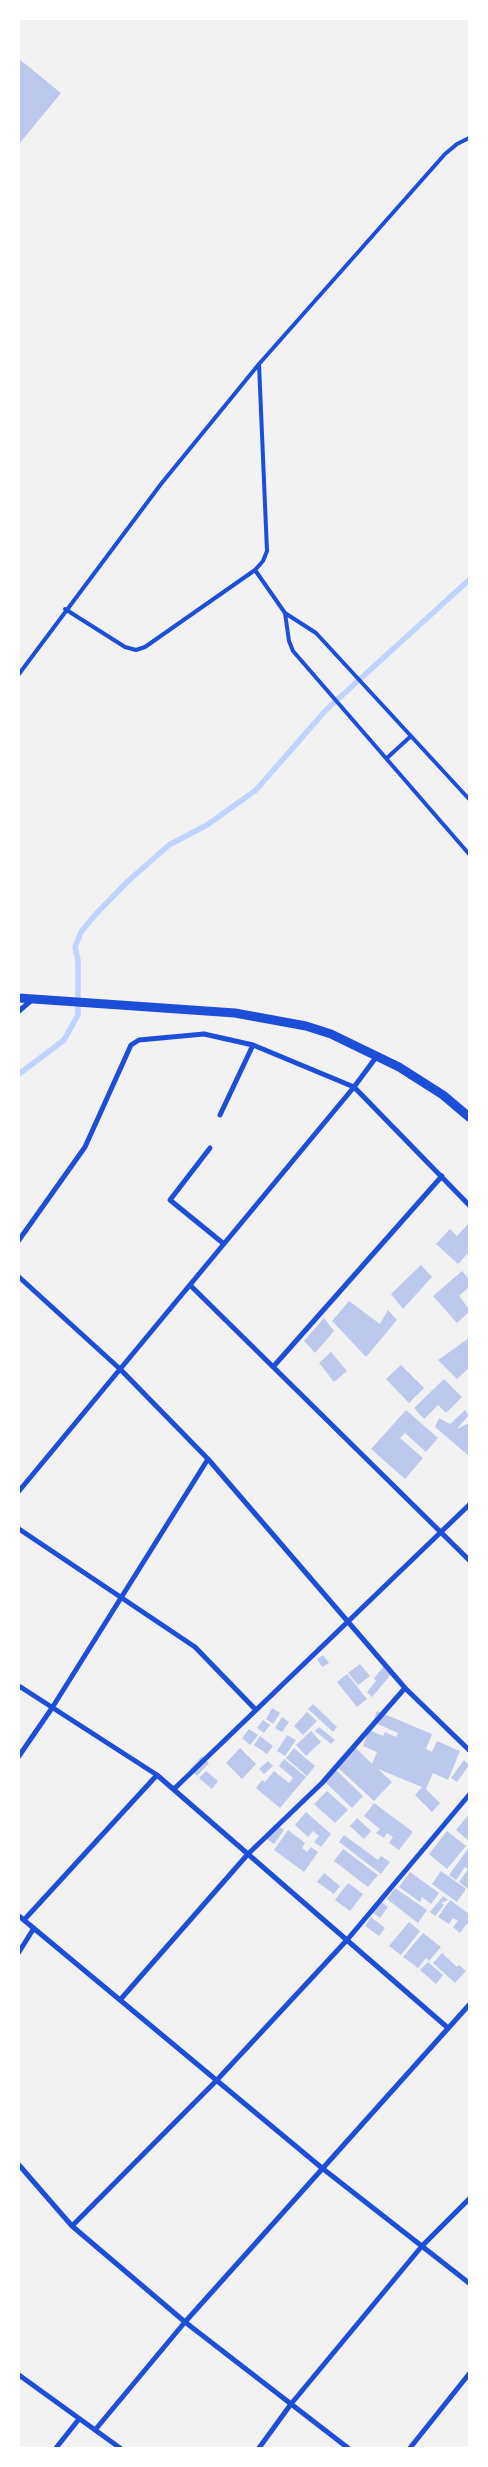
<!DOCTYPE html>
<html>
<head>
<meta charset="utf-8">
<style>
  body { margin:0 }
  #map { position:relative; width:488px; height:2467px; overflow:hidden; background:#f2f2f2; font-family:"DM Sans",sans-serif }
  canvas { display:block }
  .frame { position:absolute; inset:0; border:20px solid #fff; pointer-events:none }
</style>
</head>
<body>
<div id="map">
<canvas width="488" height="2467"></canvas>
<div class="frame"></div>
</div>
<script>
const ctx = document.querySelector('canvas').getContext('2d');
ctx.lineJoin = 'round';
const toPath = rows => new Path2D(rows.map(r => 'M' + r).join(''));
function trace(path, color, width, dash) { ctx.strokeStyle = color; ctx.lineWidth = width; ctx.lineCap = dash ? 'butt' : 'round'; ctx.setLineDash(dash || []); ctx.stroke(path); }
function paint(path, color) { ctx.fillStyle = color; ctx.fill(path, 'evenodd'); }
const stream = toPath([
  [19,1074,64,1040,78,1015,78,960,75,947,81,932,95,915,127,882,169,845,207,825,256,790,326,710,469,580]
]);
const building = toPath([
  [19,59,61,93,19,144],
  [469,1223,469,1252,458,1264,436,1244,450,1229,457,1236],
  [421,1265,432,1277,403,1309,391,1294],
  [462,1271,469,1279,469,1287,459,1296,469,1309,469,1312,457,1323,433,1296],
  [349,1301,380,1324,388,1310,397,1320,366,1357,332,1321],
  [324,1318,334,1331,315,1353,304,1341],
  [469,1338,469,1368,457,1379,438,1360],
  [331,1352,347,1371,334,1382,319,1363],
  [401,1365,424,1388,409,1403,386,1379],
  [444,1379,462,1397,446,1413,438,1405,424,1419,414,1408],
  [406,1410,438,1438,426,1452,405,1433,400,1438,423,1458,405,1479,371,1449],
  [465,1410,469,1415,457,1429,469,1423,469,1456,435,1427,439,1418,450,1424],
  [323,1655,329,1663,322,1667,317,1659],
  [360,1664,370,1676,358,1685,348,1673],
  [385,1665,393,1672,372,1697,367,1692,376,1681,374,1678],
  [347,1674,367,1699,357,1707,337,1682],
  [313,1704,337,1727,333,1732,308,1709],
  [272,1708,280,1713,273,1724,266,1719],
  [377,1711,432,1734,426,1749,432,1752,437,1741,460,1751,448,1780,433,1773,426,1789,440,1803,432,1812,415,1795,422,1787,378,1769,392,1782,374,1801,336,1766,355,1747,372,1764,377,1752,363,1746,369,1730,383,1736,385,1732,396,1737,398,1733,373,1722],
  [307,1712,317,1721,303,1735,294,1726],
  [282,1717,289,1722,282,1732,275,1728],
  [263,1720,270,1725,264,1733,257,1728],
  [319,1727,335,1740,331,1744,315,1731],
  [249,1729,258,1735,250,1745,242,1738],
  [311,1731,321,1742,306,1756,296,1745],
  [287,1735,296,1740,285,1756,277,1751],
  [260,1736,273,1746,267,1754,254,1745],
  [240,1748,256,1764,242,1779,226,1763],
  [294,1748,315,1766,307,1776,286,1758],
  [202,1756,209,1763,197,1776,190,1769],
  [284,1759,306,1777,280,1808,256,1788,262,1780,265,1782,274,1771,289,1783,293,1778,279,1766],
  [464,1760,469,1765,457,1782,451,1778],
  [268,1761,273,1766,264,1774,259,1769],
  [335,1769,363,1796,352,1808,324,1781],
  [206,1771,218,1781,212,1789,199,1778],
  [327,1791,348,1810,335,1823,314,1804],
  [374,1803,413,1832,399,1850,389,1843,393,1837,387,1833,384,1838,376,1833,380,1829,364,1816],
  [306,1812,331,1834,321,1847,314,1842,319,1836,313,1831,308,1837,295,1825],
  [469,1814,469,1841,456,1830],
  [357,1818,371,1831,364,1839,350,1826],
  [275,1824,284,1830,274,1844,265,1838],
  [288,1830,305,1843,302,1848,307,1852,311,1847,318,1852,304,1872,274,1850],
  [447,1831,466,1846,447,1869,429,1854],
  [344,1835,378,1860,381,1856,390,1862,381,1874,339,1842],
  [343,1849,378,1875,368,1887,334,1861],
  [467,1850,469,1852,468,1889,459,1882,468,1869,465,1867,456,1880,449,1875],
  [441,1871,466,1889,457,1902,432,1884],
  [410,1872,439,1893,431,1904,422,1897,420,1902,399,1887],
  [324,1873,340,1886,334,1894,317,1882],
  [348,1883,363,1894,350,1911,335,1900],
  [395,1888,427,1910,418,1923,387,1899],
  [443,1896,448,1900,441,1903,444,1905,435,1916,430,1912],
  [379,1900,388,1907,380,1918,371,1911],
  [450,1900,469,1914,469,1921,460,1933,453,1927,458,1921,453,1918,449,1924,438,1917],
  [371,1917,385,1928,379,1936,365,1926],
  [409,1922,420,1931,401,1955,389,1946],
  [423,1933,441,1947,429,1961,426,1958,418,1968,403,1957],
  [442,1953,457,1967,459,1965,466,1971,455,1983,433,1963],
  [428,1962,443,1975,436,1984,420,1970]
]);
const service = toPath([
  [255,570,285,613,316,633,469,799],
  [65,609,125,647,136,650,145,647,255,570,263,561,267,551,259,364],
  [285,613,289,641,293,651,469,854],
  [19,674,161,484,259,364,445,154,457,144,469,138],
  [387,758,411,736]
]);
const minor = toPath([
  [19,1011,33,999],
  [220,1115,253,1045],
  [210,1148,170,1200,224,1244],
  [19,1240,85,1147,131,1045,139,1040,204,1034,253,1045,354,1087,469,1205],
  [19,1277,120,1369,208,1459,405,1688,469,1750],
  [190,1285,469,1560],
  [273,1367,442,1176],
  [19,1491,354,1087,377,1056],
  [19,1529,195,1647,256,1710],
  [19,1686,157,1775,448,2028],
  [19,1756,52,1708,208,1459],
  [174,1789,469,1505],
  [19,1916,322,2168,469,2283],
  [24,1920,157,1775],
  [19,1952,34,1928],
  [120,2000,248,1854,322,1783,405,1688],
  [19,2165,72,2226,185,2322,348,2448],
  [72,2226,216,2081,347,1940,469,1795],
  [19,2375,120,2448],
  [95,2430,185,2322,469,2005],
  [56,2448,79,2419],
  [259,2448,291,2404,422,2246,469,2199],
  [410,2448,469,2374]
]);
const tertiary = toPath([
  [19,998,235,1013,306,1026,331,1034,399,1067,443,1095,469,1117]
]);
trace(stream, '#bfd3fe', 5.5);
paint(building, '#bdc9ec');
trace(service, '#1d4ed8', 4);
trace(minor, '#1d4ed8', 5);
trace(tertiary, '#1d4ed8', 9);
</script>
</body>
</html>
